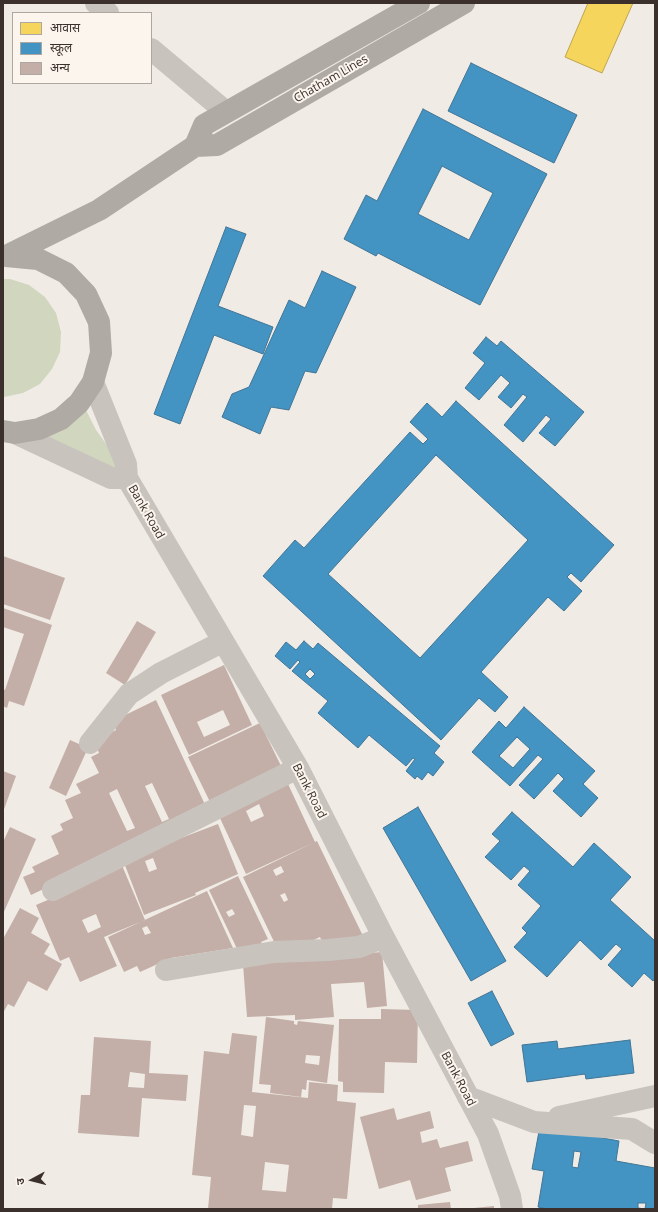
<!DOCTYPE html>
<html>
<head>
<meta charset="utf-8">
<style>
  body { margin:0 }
  #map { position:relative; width:658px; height:1212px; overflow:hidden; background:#f0ebe5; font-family:"Open Sans","Noto Sans Devanagari",sans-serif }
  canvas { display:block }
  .frame { position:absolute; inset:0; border:4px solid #3b302b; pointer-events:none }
  .legend { position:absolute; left:12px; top:12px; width:140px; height:72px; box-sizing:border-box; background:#fbf5ee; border:1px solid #aea6a0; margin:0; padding:5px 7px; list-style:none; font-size:12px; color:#3b302b }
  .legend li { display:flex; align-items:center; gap:8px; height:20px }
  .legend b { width:20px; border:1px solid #aea6a0 }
  .north { position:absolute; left:12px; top:1160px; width:40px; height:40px; -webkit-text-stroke:3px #fbf5ee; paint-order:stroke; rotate:263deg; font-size:11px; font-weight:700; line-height:16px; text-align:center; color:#3b302b }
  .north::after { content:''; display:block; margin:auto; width:14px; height:18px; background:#3b302b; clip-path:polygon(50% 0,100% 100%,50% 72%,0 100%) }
</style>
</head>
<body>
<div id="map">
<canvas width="658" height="1212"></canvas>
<div class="frame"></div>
<ul class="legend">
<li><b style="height:11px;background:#f6d55c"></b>आवास</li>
<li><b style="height:11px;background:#4393c3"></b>स्कूल</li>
<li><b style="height:11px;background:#c3afa7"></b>अन्य</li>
</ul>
<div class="north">उ</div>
</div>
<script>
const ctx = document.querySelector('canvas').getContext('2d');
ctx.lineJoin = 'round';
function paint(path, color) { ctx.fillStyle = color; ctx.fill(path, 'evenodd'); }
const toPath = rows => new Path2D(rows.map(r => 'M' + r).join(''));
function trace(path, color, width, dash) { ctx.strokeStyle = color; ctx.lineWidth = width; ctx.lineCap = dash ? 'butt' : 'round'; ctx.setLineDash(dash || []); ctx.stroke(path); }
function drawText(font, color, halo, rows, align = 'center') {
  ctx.font = font + ' "Open Sans",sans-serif'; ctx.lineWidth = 4; ctx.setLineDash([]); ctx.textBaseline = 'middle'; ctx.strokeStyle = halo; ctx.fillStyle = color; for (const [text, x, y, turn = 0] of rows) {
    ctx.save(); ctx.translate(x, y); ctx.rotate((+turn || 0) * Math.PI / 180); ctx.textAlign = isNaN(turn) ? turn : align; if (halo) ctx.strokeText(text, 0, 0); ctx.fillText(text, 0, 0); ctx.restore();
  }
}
const green = toPath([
  [3,279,10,279,29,285,45,297,56,313,61,332,60,352,52,369,40,384,23,393,4,397,3,397],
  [84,406,96,430,120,463,113,471,41,435]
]);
const homes = toPath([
  [588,3,633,3,602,73,565,57,588,3]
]);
const schools = toPath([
  [471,63,577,115,554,163,448,111,471,63],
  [423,109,547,174,480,305,378,253,376,256,344,239,366,195,377,201,423,109],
  [442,166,493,193,469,240,418,214,442,166],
  [226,227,246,234,218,306,273,327,263,354,214,335,180,424,154,414,226,227],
  [322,271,356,287,316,373,305,371,289,410,271,407,260,434,222,417,232,394,249,387,289,300,305,308,322,271],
  [486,337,497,346,501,341,584,412,555,446,539,433,551,419,546,415,523,442,504,425,527,397,523,394,511,408,498,397,510,383,501,375,479,400,465,388,485,363,473,353,486,337],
  [456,401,614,545,581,582,571,573,567,577,582,591,564,611,548,597,481,672,508,697,495,712,479,698,441,740,263,576,295,540,304,548,410,432,423,444,428,439,410,422,427,403,442,417,456,401],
  [436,455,528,540,420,658,328,574,436,455],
  [304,641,313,649,318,643,440,746,434,753,444,762,433,776,428,772,422,780,417,776,415,779,406,771,415,759,413,758,406,766,369,735,358,748,318,713,328,701,292,671,300,662,298,660,290,669,275,656,286,642,296,650,304,641],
  [310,669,315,674,310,679,305,674,310,669],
  [524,707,595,771,583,784,598,798,581,817,553,791,564,779,558,773,534,799,519,785,543,759,538,755,510,786,472,752,499,721,506,728,524,707],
  [517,737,530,749,513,768,499,756,517,737],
  [418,807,506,961,471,981,383,828,418,807],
  [512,812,573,867,594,843,631,877,610,900,655,941,655,978,653,981,644,973,632,987,608,965,622,949,616,944,601,960,580,940,547,977,514,947,527,933,522,928,541,906,518,885,530,871,524,866,511,880,485,857,500,841,492,834,512,812],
  [492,991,514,1034,491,1046,468,1003,492,991],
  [630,1040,634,1073,586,1079,585,1074,527,1082,522,1045,557,1041,558,1049,630,1040],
  [540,1126,619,1141,616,1161,655,1168,655,1209,547,1209,538,1207,544,1171,532,1169,540,1126],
  [574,1151,581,1152,578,1168,572,1167,574,1151],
  [638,1203,646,1203,645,1209,638,1208,638,1203]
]);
const building = toPath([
  [3,556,65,578,50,620,3,604],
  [3,608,52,625,24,706,9,701,7,708,3,706,3,689,5,690,24,634,3,627],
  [137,621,156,632,125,685,106,673],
  [224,665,252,725,189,755,161,695],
  [223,710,230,725,204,737,197,722],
  [156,700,208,811,31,895,23,877,35,872,32,867,59,854,51,836,63,830,60,824,73,818,65,800,81,793,76,784,99,773,91,757,99,753,94,741,116,730,113,721],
  [152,783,169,819,162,822,145,786],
  [117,789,135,828,127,831,109,793],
  [260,723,284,772,212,806,188,757],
  [70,740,88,748,66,796,49,788],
  [3,771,16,776,3,812],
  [288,784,315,842,246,874,219,816],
  [259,804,264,816,251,822,246,811],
  [218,824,238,874,195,893,196,895,144,915,123,860],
  [153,858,157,869,149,872,145,861],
  [10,827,36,839,3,914,3,842],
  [317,841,363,936,325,948,320,937,295,949,278,950,243,877],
  [281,866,284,872,276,876,273,870],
  [285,893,288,900,284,902,280,895],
  [121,863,145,920,104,937,117,966,80,982,69,957,60,961,36,905,99,878],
  [96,914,101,927,88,933,82,920],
  [238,876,268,939,261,942,265,950,240,955,209,890],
  [232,909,235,914,229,917,226,912],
  [207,891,233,948,171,958,140,972,137,966,124,972,108,937],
  [147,926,151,933,145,935,142,928],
  [20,908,39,918,31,933,50,944,44,954,62,964,47,991,28,981,14,1007,8,1004,3,1013,3,939],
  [382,952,387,1006,367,1008,364,982,331,984,334,1017,295,1020,295,1015,247,1017,243,964],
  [381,1009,418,1010,417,1063,385,1062,384,1093,343,1092,343,1082,338,1081,339,1019,381,1019],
  [266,1017,294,1021,294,1024,297,1025,298,1021,334,1025,327,1083,307,1080,306,1090,302,1089,301,1097,270,1093,271,1085,259,1084],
  [306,1055,320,1056,319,1065,305,1063],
  [232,1033,257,1036,252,1092,308,1098,309,1082,338,1085,337,1101,356,1103,347,1199,333,1198,332,1209,208,1209,211,1177,192,1175,204,1051,229,1054],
  [244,1105,256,1106,253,1137,241,1135],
  [265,1162,289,1165,286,1192,262,1190],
  [94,1037,151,1041,149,1073,188,1075,186,1101,142,1098,139,1137,78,1133,81,1095,90,1095],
  [130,1072,145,1074,144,1088,128,1087],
  [394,1108,397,1120,430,1111,434,1128,420,1132,422,1143,437,1139,440,1148,468,1141,473,1161,445,1168,451,1191,416,1200,410,1180,379,1189,360,1117],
  [450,1202,451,1209,418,1209,418,1205],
  [494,1206,494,1209,474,1209,474,1208]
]);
const minor = toPath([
  [96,3,108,13],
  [151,49,226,112],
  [93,382,126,464,127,478,298,768,382,934,488,1134,510,1196,512,1209],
  [15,433,111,478,127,478],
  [90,743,129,694,161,673,222,642],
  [53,890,298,768],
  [166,970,274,952,328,950,359,947,374,941,382,934],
  [468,1097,534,1122,632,1129,655,1143],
  [559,1117,655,1096]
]);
const highway = toPath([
  [195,146,204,125,419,3],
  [8,255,99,210,195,146,217,145,464,3],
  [3,431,15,433,39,429,61,419,79,403,93,382,101,353,99,322,86,294,66,273,38,259,6,256]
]);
const streetNames = [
  ["Chatham Lines",331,79,-30],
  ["Bank Road",146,512,60],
  ["Bank Road",309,791,63],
  ["Bank Road",458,1079,62]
];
paint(green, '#d1d6bf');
paint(homes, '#f6d55c');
trace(homes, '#bea44d', 1);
paint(schools, '#4393c3');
trace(schools, '#417595', 1);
paint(building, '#c3afa7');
trace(minor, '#c9c3be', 22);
trace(highway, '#afaaa4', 22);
drawText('12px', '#3b302b', '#fbf5ee', streetNames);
</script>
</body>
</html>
